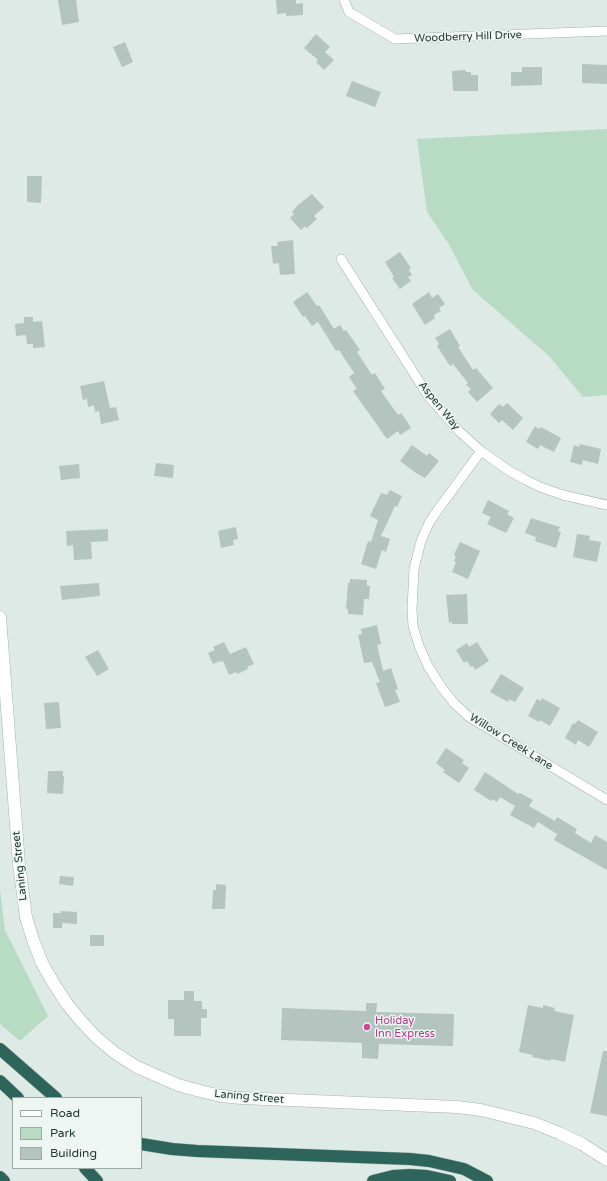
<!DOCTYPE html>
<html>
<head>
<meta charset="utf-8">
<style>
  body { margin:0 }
  #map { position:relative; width:607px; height:1181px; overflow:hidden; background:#deeae5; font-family:"Varela Round",sans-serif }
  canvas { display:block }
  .legend { position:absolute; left:12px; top:1097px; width:130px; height:72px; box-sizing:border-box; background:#eef6f3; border:1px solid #9caaa6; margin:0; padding:5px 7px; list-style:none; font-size:12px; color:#203933 }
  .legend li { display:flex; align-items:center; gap:8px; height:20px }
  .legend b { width:20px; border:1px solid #9caaa6 }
</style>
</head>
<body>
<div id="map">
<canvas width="607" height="1181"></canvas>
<ul class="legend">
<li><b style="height:5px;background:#fff"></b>Road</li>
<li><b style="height:11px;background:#b7dbc3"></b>Park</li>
<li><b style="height:11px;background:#b4c4be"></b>Building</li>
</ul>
</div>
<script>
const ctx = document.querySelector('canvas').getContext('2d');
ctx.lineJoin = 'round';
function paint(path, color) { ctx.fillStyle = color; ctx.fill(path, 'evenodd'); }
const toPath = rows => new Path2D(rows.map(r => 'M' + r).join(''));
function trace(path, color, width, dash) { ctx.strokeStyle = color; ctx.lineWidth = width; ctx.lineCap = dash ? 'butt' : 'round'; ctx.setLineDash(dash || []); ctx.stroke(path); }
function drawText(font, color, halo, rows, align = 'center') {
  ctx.font = font + ' "Varela Round",sans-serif'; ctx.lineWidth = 3; ctx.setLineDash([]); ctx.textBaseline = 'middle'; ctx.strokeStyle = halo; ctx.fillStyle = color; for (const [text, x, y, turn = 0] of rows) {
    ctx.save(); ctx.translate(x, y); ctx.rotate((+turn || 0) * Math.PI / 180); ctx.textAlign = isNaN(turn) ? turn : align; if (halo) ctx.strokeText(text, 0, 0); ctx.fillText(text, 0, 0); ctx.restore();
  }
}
const green = toPath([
  [607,129,607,395,583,397,549,356,473,290,448,243,427,212,417,139],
  [0,889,5,930,48,1016,20,1041,0,1024]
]);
const building = toPath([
  [58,0,76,0,79,22,62,25],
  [276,0,296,0,296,4,303,3,303,15,286,16,286,13,277,14],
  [316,34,330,47,325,52,334,60,324,70,316,62,318,60,304,48],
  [125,42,133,62,122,67,113,47],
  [582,64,607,65,607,84,582,83],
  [522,67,542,67,542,85,511,86,511,72,522,72],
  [465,70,466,72,471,72,471,75,478,75,478,91,453,91,452,71],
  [352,81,381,92,375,107,346,96],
  [27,176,42,176,41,203,27,202],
  [312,194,324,207,314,216,317,219,307,228,305,226,301,230,290,218,294,214,292,212,298,205],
  [293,240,295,274,280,275,279,263,273,264,271,246,278,246,277,242],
  [400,252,411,268,409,270,412,275,408,277,411,281,400,289,392,278,394,277,385,262],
  [307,292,317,306,319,305,334,329,340,325,344,331,346,330,360,350,357,352,372,375,375,373,385,389,381,391,398,415,401,413,408,423,411,428,400,435,398,431,387,439,353,391,357,389,349,377,354,373,339,350,336,351,318,322,312,326,305,316,303,317,293,302],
  [429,292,432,298,438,294,445,304,439,308,441,311,434,315,435,318,425,325,412,304],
  [24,317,33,317,33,322,42,321,45,347,33,348,33,344,27,344,26,335,16,336,15,324,24,323],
  [450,329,460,346,458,347,473,370,476,368,493,388,477,402,468,392,471,389,466,385,468,383,453,364,450,366,437,346,439,344,435,338],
  [104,381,110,408,116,407,119,420,101,424,99,411,95,412,94,405,88,407,87,399,83,400,80,386],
  [507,403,523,418,513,430,502,420,499,423,490,414,499,404,503,407],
  [535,426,539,429,541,427,561,438,554,452,540,445,538,449,526,442],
  [580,444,601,449,598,464,583,460,582,465,570,462,574,445,579,447],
  [412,445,427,456,429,453,439,461,425,478,416,473,400,461],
  [156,463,174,465,173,478,154,476],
  [79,464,80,478,61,480,59,466],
  [390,490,402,496,397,507,395,506,381,536,390,539,386,552,382,550,376,569,361,564,368,541,371,542,378,520,370,516,381,493,387,495],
  [488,500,509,511,507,514,514,518,506,533,487,524,491,517,482,513],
  [531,518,560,527,558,531,561,532,556,548,535,541,536,537,525,533],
  [236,527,238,539,233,540,234,545,221,548,218,531],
  [108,529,108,541,91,542,92,559,74,560,73,545,67,546,66,531],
  [577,534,590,536,589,540,601,542,597,562,573,557],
  [460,542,480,551,468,579,452,572,456,562,454,561,456,556,454,555],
  [350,579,367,580,367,586,370,586,369,599,364,599,363,615,348,614,348,609,346,609,348,583,350,583],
  [99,583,100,596,62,600,60,586],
  [467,594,468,624,452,624,452,622,449,623,446,595],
  [377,625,381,644,377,645,383,671,391,668,398,689,395,690,400,702,385,707,376,683,380,682,372,662,364,663,358,635,362,634,361,629],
  [224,642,230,654,246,647,254,664,247,667,248,669,237,674,236,672,229,675,223,661,220,662,220,661,213,664,208,653,215,650,213,647],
  [477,642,489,661,475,670,473,666,471,667,467,661,464,663,456,650,467,643,469,647],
  [98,650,109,669,97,676,85,657],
  [501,674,524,688,515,702,509,699,508,702,490,692],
  [542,698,560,708,550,726,540,720,539,722,528,716,537,699,541,701],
  [59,702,61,728,46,729,44,703],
  [578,720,598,732,589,747,578,740,576,745,565,738,573,723,575,724],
  [446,748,464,760,462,763,469,768,459,783,443,772,445,770,436,763],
  [48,771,63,771,63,776,64,776,63,794,47,793],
  [485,772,518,794,520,793,533,800,529,806,555,821,557,817,577,829,575,833,591,843,595,835,607,842,607,870,554,840,557,834,538,822,534,828,510,815,515,806,500,797,497,802,492,799,491,801,474,790],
  [60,876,74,877,73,886,59,884],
  [216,884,226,885,225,909,212,909,213,890,216,890],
  [61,911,77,912,77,924,62,923,62,928,53,928,53,913,61,913],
  [90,935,104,935,104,946,90,946],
  [184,991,194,991,194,1001,202,1001,202,1009,207,1009,207,1018,201,1018,201,1036,174,1036,174,1019,168,1019,168,1000,184,1000],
  [366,1003,377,1003,376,1012,454,1014,453,1046,379,1044,378,1059,362,1058,362,1043,281,1040,282,1008,366,1011],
  [528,1005,543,1008,543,1005,555,1008,554,1011,574,1015,565,1062,551,1059,551,1061,532,1057,533,1055,519,1052],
  [603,1051,607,1051,607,1116,590,1113]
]);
const street = toPath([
  [344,0,349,12,395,39,607,31],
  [341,259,429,397,459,431,481,451,508,470,524,479,540,487,563,495,607,505],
  [481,451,437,511,429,523,421,541,414,569,412,609,413,626,419,646,428,666,442,688,454,703,469,717,607,800]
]);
const secondary = toPath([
  [0,617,19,864,26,917,33,940,42,963,54,984,67,1004,81,1021,97,1038,115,1053,137,1067,178,1085,200,1091,221,1096,241,1098,457,1107,481,1110,534,1123,559,1133,582,1144,607,1160]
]);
const highway = toPath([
  [0,1049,56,1098],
  [0,1081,18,1098],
  [141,1144,172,1149,197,1151,410,1159,429,1161,464,1169,487,1181],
  [85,1168,97,1181],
  [0,1177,4,1181],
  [373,1181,393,1176,410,1175,427,1176,450,1181]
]);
const markers = [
  [367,1027,4,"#d1479c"]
];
const streetNames = [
  ["Woodberry Hill Drive",468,37,-2],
  ["Aspen Way",439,406,51],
  ["Willow Creek Lane",511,742,32],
  ["Laning Street",20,866,-96],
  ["Laning Street",249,1097,5]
];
const hotelNames = [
  ["Holiday",375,1021],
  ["Inn Express",375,1034]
];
paint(green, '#b7dbc3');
paint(building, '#b4c4be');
trace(street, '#a1b1ac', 10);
trace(secondary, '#9eb5ae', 13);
trace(highway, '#bcc4c2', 13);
trace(street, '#fff', 9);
trace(secondary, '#fff', 12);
trace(highway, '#2d645c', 12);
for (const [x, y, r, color] of markers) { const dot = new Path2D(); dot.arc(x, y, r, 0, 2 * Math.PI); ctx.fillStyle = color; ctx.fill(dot); trace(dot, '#eef6f3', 1.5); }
drawText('11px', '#203933', '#eef6f3', streetNames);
drawText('11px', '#b23c85', '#eef6f3', hotelNames, 'left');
</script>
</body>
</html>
